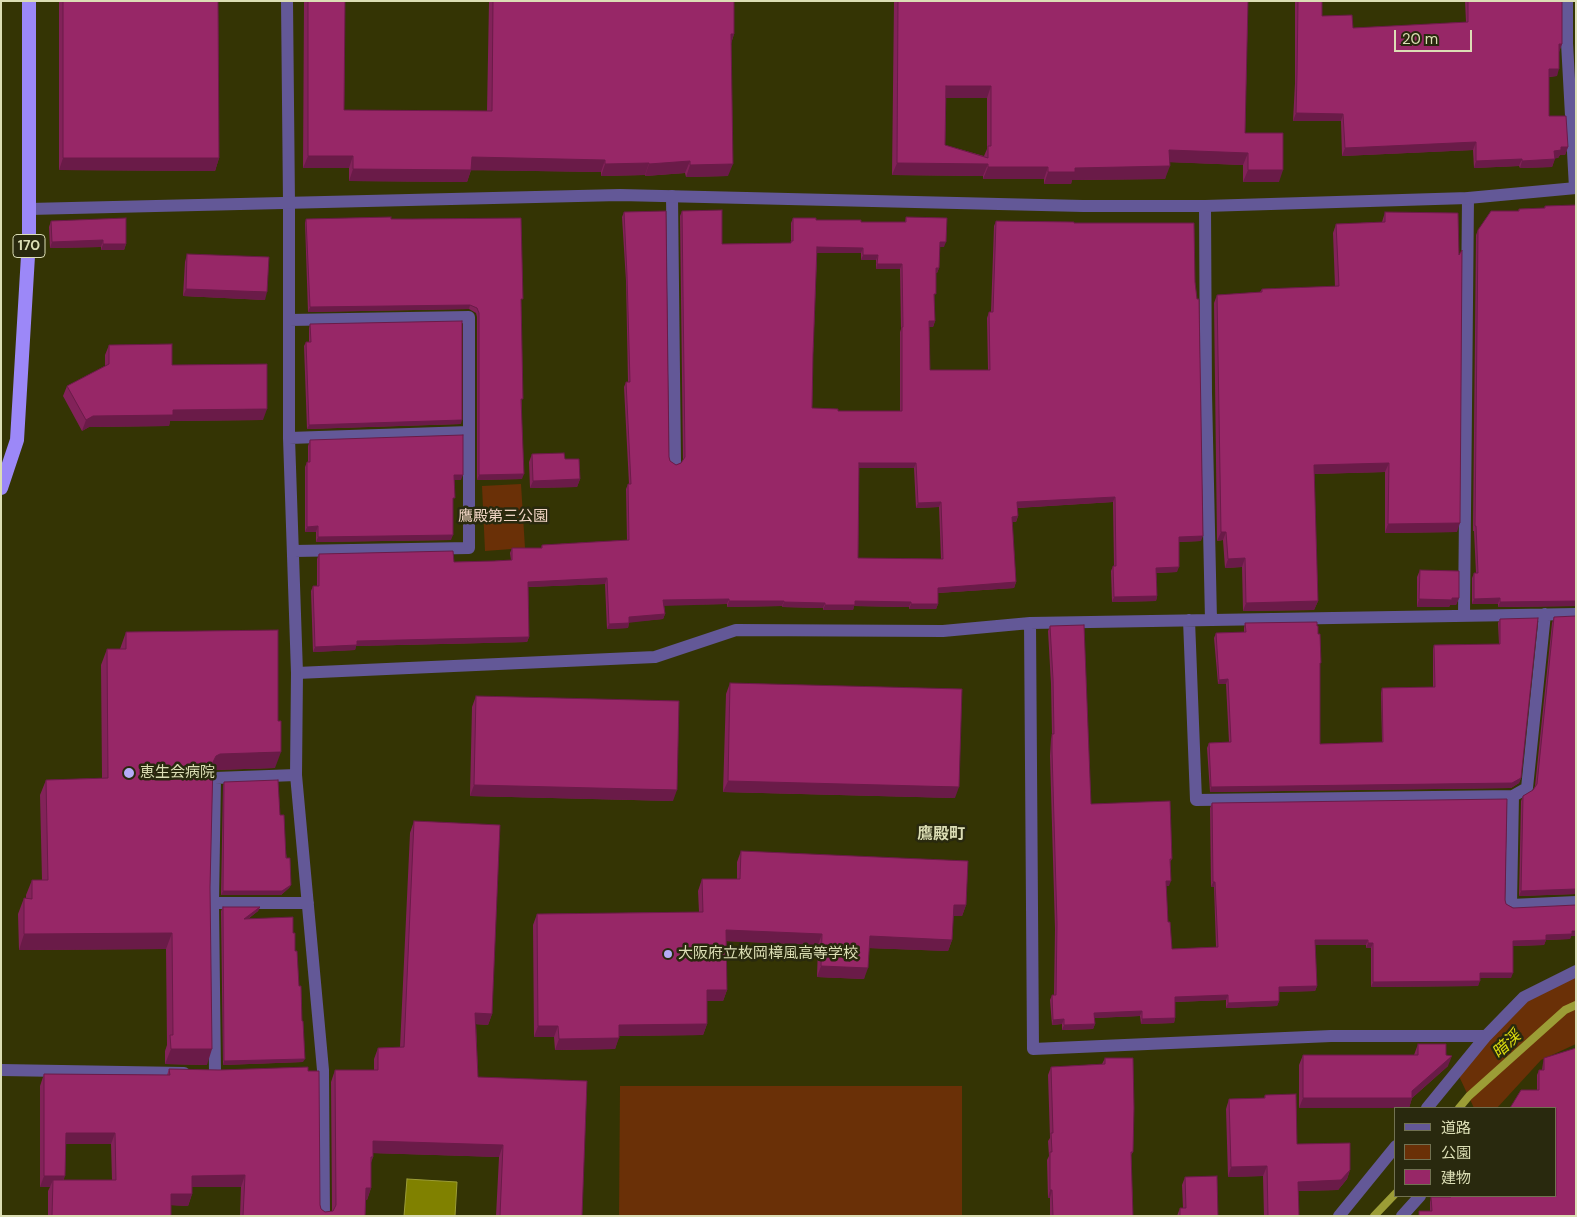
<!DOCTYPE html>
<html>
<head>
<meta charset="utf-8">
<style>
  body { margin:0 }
  #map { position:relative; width:1577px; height:1217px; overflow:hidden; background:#343404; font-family:"DM Sans","Noto Sans JP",sans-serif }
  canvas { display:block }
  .frame { position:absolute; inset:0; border:2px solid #dcdeb5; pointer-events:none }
  .legend { position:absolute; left:1394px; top:1107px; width:162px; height:90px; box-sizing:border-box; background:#29290e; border:1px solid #717151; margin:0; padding:6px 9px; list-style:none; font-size:15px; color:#dcdeb5 }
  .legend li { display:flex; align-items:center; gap:10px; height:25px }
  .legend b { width:25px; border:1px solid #717151 }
  .scale { position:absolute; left:1394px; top:30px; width:78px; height:22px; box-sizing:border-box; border:2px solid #dcdeb5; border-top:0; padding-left:6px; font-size:15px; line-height:18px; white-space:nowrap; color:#dcdeb5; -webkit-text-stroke:4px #29290e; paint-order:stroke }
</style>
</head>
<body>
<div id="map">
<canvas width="1577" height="1217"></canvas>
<div class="frame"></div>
<ul class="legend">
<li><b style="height:6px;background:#635897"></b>道路</li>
<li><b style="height:14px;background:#6a3007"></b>公園</li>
<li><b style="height:14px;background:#972767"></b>建物</li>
</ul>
<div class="scale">20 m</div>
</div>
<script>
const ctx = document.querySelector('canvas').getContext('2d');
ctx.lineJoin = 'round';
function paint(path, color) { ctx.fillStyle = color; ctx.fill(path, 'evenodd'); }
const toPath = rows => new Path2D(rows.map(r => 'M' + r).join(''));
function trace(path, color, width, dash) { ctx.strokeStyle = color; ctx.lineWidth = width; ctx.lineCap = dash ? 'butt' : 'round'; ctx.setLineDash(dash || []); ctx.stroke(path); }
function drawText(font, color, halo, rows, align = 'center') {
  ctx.font = font + ' "DM Sans","Noto Sans JP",sans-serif'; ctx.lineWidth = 5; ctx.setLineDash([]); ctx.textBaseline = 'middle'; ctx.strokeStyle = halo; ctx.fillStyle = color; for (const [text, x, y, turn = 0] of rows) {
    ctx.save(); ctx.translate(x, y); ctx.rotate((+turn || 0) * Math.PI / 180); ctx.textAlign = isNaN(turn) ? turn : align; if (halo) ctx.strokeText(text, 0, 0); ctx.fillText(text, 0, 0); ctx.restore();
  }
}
const green = toPath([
  [521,484,525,548,485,551,482,486],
  [1576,972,1576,1044,1541,1060,1497,1108,1474,1108,1457,1072,1521,1001],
  [620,1086,962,1086,962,1216,619,1216]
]);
const water = toPath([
  [407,1179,457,1182,455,1216,404,1216,407,1179]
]);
const stream = toPath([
  [1459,1108,1469,1096,1565,1010,1576,1005],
  [1374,1216,1396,1193]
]);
const minor = toPath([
  [287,1,289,203,289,438,297,673,296,775,323,1070,324,1216],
  [1567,1,1567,43,1575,188],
  [672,196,675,462],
  [1205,206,1206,393,1211,620],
  [289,320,469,317,469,548,294,551],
  [289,438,469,432],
  [1464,616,1468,198],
  [1189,620,1196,800,1513,796,1527,788,1545,614],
  [1030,623,1033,1049,1331,1036,1486,1036],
  [297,673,655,657,736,630,943,631,1030,623,1576,614],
  [1513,796,1511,905,1576,902],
  [213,903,308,903],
  [1,1070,184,1073],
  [215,1073,213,903,215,778,296,775],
  [1427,1108,1486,1036,1524,997,1576,971],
  [1339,1216,1396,1146],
  [1402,1216,1420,1196]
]);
const tertiary = toPath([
  [29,209,620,195,1083,206,1205,206,1468,198,1576,188]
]);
const trunk = toPath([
  [1,488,17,440,29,239,29,1]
]);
const wall = toPath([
  [59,1,218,1,219,158,215,171,59,170],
  [304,1,345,1,344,110,487,111,489,1,734,1,734,34,731,44,728,176,686,177,685,173,645,176,645,175,601,176,601,172,471,170,467,182,349,181,349,168,303,168],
  [894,1,1248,1,1245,133,1279,182,1243,182,1243,165,1169,162,1165,179,1072,180,1071,184,1044,184,1044,179,983,179,983,176,892,175],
  [946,98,987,98,987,149,984,156,945,145],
  [1295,1,1322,1,1322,16,1353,28,1466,22,1465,1,1562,1,1562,44,1559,52,1557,76,1549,77,1549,116,1568,147,1565,155,1560,155,1558,158,1555,158,1552,167,1520,168,1519,166,1474,168,1473,150,1342,156,1341,121,1293,121,1295,83],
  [1575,1,1576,1,1576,51],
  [1545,206,1576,606,1498,607,1498,604,1472,604,1472,578,1474,573,1476,573,1474,531,1473,531,1476,235,1478,230,1518,211,1519,209,1544,208],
  [682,211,722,244,791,243,791,223,793,218,816,220,861,222,905,222,906,217,944,247,940,247,939,268,937,273,936,273,934,299,935,321,933,327,929,327,930,370,988,370,987,318,989,312,991,312,994,226,996,221,1201,541,1179,542,1177,572,1156,573,1157,596,1156,601,1112,602,1111,571,1113,566,1114,566,1113,502,1017,508,1018,516,1016,522,1012,522,1016,582,1014,588,938,593,938,604,936,609,909,609,909,607,854,606,853,610,823,610,823,608,782,607,782,606,727,607,727,604,664,605,665,614,663,619,629,622,628,628,607,629,605,584,528,587,529,637,527,642,356,646,355,650,313,652,311,591,313,586,317,586,317,559,319,554,454,562,494,561,511,560,510,553,512,548,541,548,542,545,627,540,626,489,628,484,629,484,624,387,626,382,628,382,626,281,622,217,624,212,669,457,670,461,676,465,681,463,683,460,680,216],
  [817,253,861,253,861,260,876,260,876,269,900,269,901,329,900,332,900,411,838,411,812,408,813,354],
  [859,468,914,468,916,508,939,507,941,559,858,558],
  [1385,212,1457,532,1385,533,1385,472,1314,474,1318,601,1314,610,1243,611,1242,567,1225,568,1223,540,1217,541,1214,303,1217,295,1260,292,1262,289,1335,287,1333,233,1336,224,1382,222],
  [306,219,391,219,521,304,522,479,477,480,477,317,476,313,469,309,308,312,305,223],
  [51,221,126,244,124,250,101,250,101,247,50,248,49,227],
  [187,254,265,300,183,296,185,262],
  [310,324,461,424,307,429,304,346,306,342,309,342,309,328],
  [109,345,172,365,263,420,170,421,169,426,89,427,82,431,63,396,67,386,105,366,105,355],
  [310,440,461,480,454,480,451,540,316,542,316,532,305,532,305,467,307,462,308,462,308,446],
  [532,454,565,459,580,479,577,487,530,488,529,462],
  [1420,570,1459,598,1456,605,1450,605,1449,607,1417,607,1417,577],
  [1554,617,1576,894,1519,896,1521,801,1523,796,1533,790,1535,786,1552,623],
  [1500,619,1521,778,1519,783,1511,788,1210,792,1207,748,1209,743,1229,742,1226,684,1218,684,1214,638,1216,633,1244,632,1244,628,1245,623,1320,667,1320,744,1382,742,1381,693,1382,688,1433,687,1433,649,1434,645,1499,644,1498,623],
  [1050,626,1091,804,1172,859,1170,862,1169,886,1166,886,1168,922,1172,949,1216,947,1214,887,1211,887,1210,808,1212,803,1505,900,1506,904,1571,936,1570,939,1546,940,1544,945,1513,946,1511,978,1480,978,1478,986,1371,987,1371,948,1366,948,1366,945,1315,945,1317,986,1315,991,1279,992,1279,1001,1277,1006,1226,1008,1226,1000,1175,1002,1175,1018,1174,1023,1141,1024,1140,1016,1094,1018,1095,1024,1093,1029,1062,1030,1062,1024,1052,1025,1050,1000,1052,995,1054,995,1055,929,1050,756,1051,739,1052,735,1051,684,1048,631],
  [126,632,275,768,215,770,212,771,207,1065,165,1064,165,1051,167,1045,166,949,19,950,18,914,24,898,26,898,26,895,32,880,42,880,40,795,46,780,102,778,101,665,107,649,120,649],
  [730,683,955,798,723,792,726,694],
  [476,696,673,801,470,796,472,707],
  [224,782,280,815,291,885,289,888,281,895,221,895,223,786],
  [414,821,492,1014,488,1025,476,1024,478,1077,582,1216,496,1216,499,1157,373,1153,373,1157,371,1163,371,1188,367,1200,366,1200,365,1216,240,1216,241,1187,192,1187,192,1194,188,1206,171,1205,171,1216,48,1216,48,1191,50,1187,40,1187,40,1086,44,1074,167,1075,169,1069,320,1205,321,1209,325,1212,332,1211,331,1082,335,1070,374,1070,374,1059,378,1048,400,1047,410,833],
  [66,1144,111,1144,112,1180,64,1180],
  [741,851,966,905,962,916,953,916,952,940,948,951,869,948,864,979,817,977,818,945,726,941,727,990,723,1001,707,1001,707,1024,703,1035,619,1036,615,1049,555,1050,554,1037,534,1037,533,925,537,914,699,912,698,891,702,879,737,879,737,862],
  [223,907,260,907,258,911,248,919,293,933,295,951,303,1062,223,1065,221,911],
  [1418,1044,1446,1055,1448,1066,1412,1098,1409,1108,1299,1108,1299,1065,1303,1055,1414,1055],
  [1105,1058,1133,1152,1131,1155,1133,1216,1050,1216,1050,1198,1048,1198,1047,1160,1049,1156,1048,1141,1050,1138,1048,1075,1051,1067,1102,1064],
  [1544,1058,1576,1216,1430,1211,1430,1202,1431,1197,1449,1197,1449,1196,1556,1196,1537,1090,1537,1075,1539,1070,1542,1070,1543,1063],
  [1265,1095,1297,1144,1350,1170,1347,1179,1338,1190,1298,1191,1299,1216,1264,1216,1263,1176,1228,1177,1226,1109,1229,1099,1264,1098],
  [1185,1177,1218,1216,1177,1216,1180,1208,1183,1208,1182,1185]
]);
const shadedWall = toPath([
  [731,34,734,34,730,46],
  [1559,44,1562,44,1559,52,1556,52],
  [1549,69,1559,69,1557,76,1546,77],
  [946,86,991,86,987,98,942,98],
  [1296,113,1343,114,1341,121,1293,121],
  [1476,142,1473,150,1342,156,1345,148],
  [1561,147,1568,147,1565,155,1560,155,1558,158,1551,159,1554,151],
  [1169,150,1248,153,1243,165,1165,162],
  [308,156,353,156,349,168,303,168],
  [472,157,605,160,601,172,467,170],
  [63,158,219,158,215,171,59,170],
  [1522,159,1519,166,1474,168,1476,161],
  [1555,159,1552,167,1520,168,1522,161],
  [690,161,685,173,645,176,649,164],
  [649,163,645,175,601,176,605,164],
  [897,163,988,164,983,176,892,175],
  [733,164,728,176,686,177,690,165],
  [1170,166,1165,179,1072,180,1071,184,1044,184,1048,172,1075,168],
  [988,167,1048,167,1044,179,983,179],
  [353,169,471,170,467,182,349,181],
  [1248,170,1283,170,1279,182,1243,182],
  [103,240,101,247,50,248,52,242],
  [940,242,946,242,944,247,938,247],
  [103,244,126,244,124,250,101,250],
  [817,247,863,248,861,253,815,253],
  [863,255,878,255,876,260,861,260],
  [877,264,902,264,900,269,876,269],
  [936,268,939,268,937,273,934,273],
  [186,289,267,292,265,300,183,296],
  [470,305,469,309,308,312,310,307],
  [929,321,935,321,933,327,927,327],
  [267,409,263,420,170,421,169,426,89,427,82,431,86,420,93,416,173,410],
  [462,420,461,424,307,429,309,425],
  [859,463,916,463,914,468,857,468],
  [1389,463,1385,472,1311,474,1314,465],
  [524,474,522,479,477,480,479,475],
  [454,475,463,475,461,480,452,480],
  [580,479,577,487,530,488,533,481],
  [1115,497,1113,502,1015,508,1017,502],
  [941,502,939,507,916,508,918,503],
  [1018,516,1016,522,1010,522,1012,517],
  [1460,523,1457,532,1385,533,1388,524],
  [318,526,316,532,305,532,307,527],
  [1221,532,1226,532,1223,540,1217,541],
  [453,535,451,540,316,542,318,537],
  [1203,536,1201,541,1177,542,1179,537],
  [1245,558,1242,567,1225,568,1228,559],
  [1179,567,1177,572,1154,573,1156,568],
  [607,578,605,584,526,587,528,582],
  [1016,582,1014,588,936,593,938,588],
  [1157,596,1156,601,1112,602,1114,597],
  [1459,598,1456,605,1450,605,1449,607,1417,607,1419,599],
  [1500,598,1498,604,1472,604,1474,599],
  [729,599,727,604,662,606,663,600],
  [729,601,784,601,782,606,727,607],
  [855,601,911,602,909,607,854,606,853,610,823,610,825,605],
  [1318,601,1314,610,1243,611,1246,603],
  [1576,601,1576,606,1498,607,1500,602],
  [784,602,825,603,823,608,782,607],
  [911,604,938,604,936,609,909,609],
  [665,614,663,619,627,623,629,617],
  [629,623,628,628,607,629,609,624],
  [529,637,527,642,356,646,355,650,313,652,315,647,357,641],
  [1228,679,1226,684,1218,684,1219,680],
  [281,752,275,768,215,770,210,771,213,762,216,756,220,754],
  [1521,778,1519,783,1511,788,1210,792,1211,787],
  [728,781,959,787,955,798,723,792],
  [474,785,677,790,673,801,470,796],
  [1166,881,1171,881,1169,886,1164,886],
  [1213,882,1215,882,1214,887,1211,887],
  [291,885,289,888,281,895,221,895,223,891],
  [1576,889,1576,894,1519,896,1521,891],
  [954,905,966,905,962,916,950,916],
  [260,907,258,911,242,923,244,919],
  [726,930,822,934,818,945,722,941],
  [1576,931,1576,936,1571,936,1570,939,1544,940,1546,935],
  [172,933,166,949,19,950,24,934],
  [870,936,952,940,948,951,866,948],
  [1315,940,1368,940,1366,945,1313,945],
  [1546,940,1544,945,1511,946,1513,941],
  [1368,943,1373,943,1371,948,1366,948],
  [821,966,868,968,864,979,817,977],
  [1480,973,1513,973,1511,978,1478,978],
  [1480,981,1478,986,1371,987,1373,982],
  [1317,986,1315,991,1277,992,1279,987],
  [707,990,727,990,723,1001,703,1001],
  [1228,995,1226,1000,1173,1002,1175,997],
  [1279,1001,1277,1006,1226,1008,1228,1003],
  [1142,1011,1140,1016,1092,1018,1094,1013],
  [475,1013,492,1014,488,1025,471,1024],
  [1175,1018,1174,1023,1141,1024,1142,1019],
  [1064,1019,1062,1024,1052,1025,1053,1020],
  [707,1024,703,1035,615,1036,619,1025],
  [1095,1024,1093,1029,1062,1030,1064,1025],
  [538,1026,558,1026,554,1037,534,1037],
  [619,1038,615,1049,555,1050,559,1039],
  [171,1049,212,1049,207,1065,165,1064],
  [1452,1056,1448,1066,1412,1098,1409,1108,1299,1108,1303,1098,1412,1091],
  [305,1059,303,1062,223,1065,224,1061],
  [66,1133,115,1133,111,1144,62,1144],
  [373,1141,503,1145,499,1157,369,1153],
  [1267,1166,1263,1176,1228,1177,1231,1167],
  [1350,1170,1347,1179,1338,1190,1295,1191,1298,1182],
  [245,1175,241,1187,188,1187,192,1176],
  [44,1176,65,1176,61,1187,53,1180,50,1187,40,1187],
  [366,1188,371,1188,367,1200,362,1200],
  [1050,1190,1052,1190,1050,1198,1048,1198],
  [171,1194,192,1194,188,1206,167,1205]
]);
const building = toPath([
  [63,1,218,1,219,158,63,158,63,1],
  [308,1,345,1,344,110,492,111,493,1,734,1,734,34,731,34,733,164,690,165,690,161,649,164,649,163,605,164,605,160,472,157,471,170,353,169,353,156,308,156,308,1],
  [898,1,1248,1,1245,133,1283,133,1283,170,1248,170,1248,153,1169,150,1170,166,1075,168,1075,172,1048,172,1048,167,988,167,988,164,897,163,898,1],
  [946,86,991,86,991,146,988,146,988,158,945,145,946,86],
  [1298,1,1322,1,1322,16,1352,15,1353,28,1468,22,1468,1,1562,1,1562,44,1559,44,1559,69,1549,69,1549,116,1566,116,1568,147,1561,147,1561,150,1554,151,1555,159,1522,161,1522,159,1476,161,1476,142,1345,148,1343,114,1296,113,1297,75,1298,1],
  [1576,205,1576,601,1500,602,1500,598,1474,599,1474,573,1478,573,1476,526,1475,526,1478,230,1491,211,1519,211,1519,209,1545,208,1545,206,1576,205],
  [722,210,722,244,791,243,791,241,793,241,793,218,816,218,816,220,861,220,861,222,906,222,906,217,947,218,946,242,940,242,939,268,936,268,936,294,934,294,935,321,929,321,930,370,990,370,989,312,993,312,996,221,1074,222,1074,223,1194,223,1195,282,1197,299,1199,299,1203,536,1179,537,1179,567,1156,568,1157,596,1114,597,1113,566,1116,566,1115,497,1017,502,1018,516,1012,517,1016,582,938,588,938,604,911,604,911,602,855,601,855,605,825,605,825,603,784,602,784,601,729,601,729,599,663,600,665,614,629,617,629,623,609,624,607,578,528,582,529,637,357,641,357,645,315,647,313,586,319,586,319,554,453,551,454,562,494,561,512,560,512,548,542,548,542,545,629,540,628,484,631,484,626,382,630,382,627,275,624,212,666,211,669,457,670,461,676,465,681,463,685,457,682,211,722,210],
  [817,247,863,248,863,255,878,255,877,264,902,264,903,327,902,327,902,411,838,411,838,409,812,408,813,354,817,247],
  [859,463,916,463,918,503,941,502,943,559,858,558,859,463],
  [1385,212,1458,213,1459,255,1462,250,1460,523,1388,524,1389,463,1314,465,1318,601,1246,603,1245,558,1228,559,1226,532,1221,532,1217,295,1262,292,1262,289,1339,286,1336,224,1385,222,1385,212],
  [391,217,391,219,412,219,521,218,523,299,521,299,523,399,521,399,524,474,479,475,479,313,477,308,470,305,310,307,306,219,391,217],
  [126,218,126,244,103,244,103,240,52,242,51,221,126,218],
  [187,254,269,257,267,292,186,289,187,254],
  [462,321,462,420,309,425,306,342,311,342,310,324,462,321],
  [172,344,172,365,267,364,267,409,173,410,173,415,93,416,86,420,67,386,109,364,109,345,172,344],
  [463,435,463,475,454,475,455,498,453,498,453,535,318,537,318,526,307,527,307,462,310,462,310,440,463,435],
  [564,453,565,459,579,459,580,479,533,481,532,454,564,453],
  [1420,570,1459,571,1459,598,1452,598,1452,600,1419,599,1420,570],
  [1576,616,1576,889,1521,891,1523,796,1533,790,1537,784,1554,617,1576,616],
  [1538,618,1521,778,1512,783,1211,787,1209,743,1231,742,1228,679,1219,680,1216,633,1246,632,1245,623,1317,622,1317,626,1318,626,1318,634,1320,634,1321,663,1320,663,1320,744,1383,742,1382,688,1435,687,1434,645,1500,644,1500,619,1538,618],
  [1084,625,1091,804,1170,801,1172,859,1170,859,1171,881,1166,881,1168,922,1170,922,1172,949,1218,947,1215,882,1213,882,1212,803,1507,799,1505,900,1506,904,1513,908,1576,905,1576,931,1572,931,1572,934,1546,935,1546,940,1513,941,1513,973,1480,973,1480,981,1373,982,1373,943,1368,943,1368,940,1315,940,1317,986,1279,987,1279,1001,1228,1003,1228,995,1175,997,1175,1018,1142,1019,1142,1011,1094,1013,1095,1024,1064,1025,1064,1019,1053,1020,1052,995,1056,995,1057,924,1052,751,1052,734,1054,734,1053,679,1050,626,1084,625],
  [278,630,278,721,281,721,281,752,220,754,216,756,213,762,210,887,212,1049,171,1049,170,1035,173,1035,172,933,24,934,24,898,32,899,32,880,48,880,46,780,108,778,107,649,126,649,126,632,278,630],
  [730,683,962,689,959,787,728,781,730,683],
  [476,696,679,701,677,790,474,785,476,696],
  [278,780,280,815,284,815,286,858,290,858,291,885,282,891,223,891,224,782,278,780],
  [414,821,500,825,492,1014,475,1013,478,1077,587,1081,582,1216,500,1216,503,1145,373,1141,373,1157,371,1157,371,1188,366,1188,365,1216,243,1216,245,1175,192,1176,192,1194,171,1194,171,1216,52,1216,53,1180,116,1180,115,1133,66,1133,65,1176,44,1176,44,1074,170,1075,169,1069,219,1070,308,1067,308,1071,319,1071,320,1205,321,1209,325,1212,333,1211,336,1205,335,1070,378,1070,378,1048,404,1047,414,821],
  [741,851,968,861,966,905,954,905,952,940,870,936,868,968,821,966,822,934,726,930,727,990,707,990,707,1024,619,1025,619,1038,559,1039,558,1026,538,1026,537,914,703,912,702,879,740,879,741,851],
  [223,907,260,907,244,919,293,917,293,933,295,933,295,951,297,951,299,986,301,986,302,1021,303,1021,305,1059,224,1061,223,907],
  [1418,1044,1446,1044,1446,1055,1452,1056,1412,1091,1412,1098,1303,1098,1303,1055,1418,1055,1418,1044],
  [1576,1048,1576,1216,1419,1216,1419,1211,1432,1211,1431,1197,1451,1197,1451,1196,1556,1196,1556,1108,1510,1108,1521,1090,1539,1090,1539,1070,1544,1070,1544,1058,1576,1048],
  [1105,1058,1133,1058,1134,1108,1133,1152,1131,1152,1133,1216,1053,1216,1052,1190,1050,1190,1050,1152,1052,1152,1051,1133,1053,1133,1051,1067,1105,1064,1105,1058],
  [1296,1094,1297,1144,1350,1143,1350,1170,1341,1180,1298,1182,1299,1216,1268,1216,1267,1166,1231,1167,1229,1099,1265,1098,1265,1095,1296,1094],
  [1217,1176,1218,1216,1180,1216,1180,1208,1186,1208,1185,1177,1217,1176]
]);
const markers = [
  [129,773,6,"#b6acf8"],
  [668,954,5,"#b6acf8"]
];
const shields = [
  [29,246,32]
];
const shieldNames = [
  ["170",29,246]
];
const parkNames = [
  ["鷹殿第三公園",503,517]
];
const poiNames = [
  ["恵生会病院",140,773],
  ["大阪府立枚岡樟風高等学校",678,954]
];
const neighbourhoodNames = [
  ["鷹殿町",941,835]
];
const waterNames = [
  ["暗渓",1507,1045,-43]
];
paint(green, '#6a3007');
paint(water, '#808100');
trace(water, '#9c9d36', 1);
trace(stream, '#9c9d36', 8);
trace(minor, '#635897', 12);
trace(tertiary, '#635897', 12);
trace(trunk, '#9c88f8', 14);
paint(wall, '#822259');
paint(shadedWall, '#6a1b48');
paint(building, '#972767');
trace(building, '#6a1b48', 1);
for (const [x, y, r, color] of markers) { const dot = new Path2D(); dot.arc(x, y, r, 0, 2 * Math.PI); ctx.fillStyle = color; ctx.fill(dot); trace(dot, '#29290e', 2); }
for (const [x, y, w] of shields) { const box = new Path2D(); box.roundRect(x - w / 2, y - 11.5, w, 23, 4); ctx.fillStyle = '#29290e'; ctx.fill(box); trace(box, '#dcdeb5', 1); }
drawText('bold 14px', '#dcdeb5', null, shieldNames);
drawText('15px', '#f0d4c4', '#29290e', parkNames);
drawText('15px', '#dcdeb5', '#29290e', poiNames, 'left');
drawText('bold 16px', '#dcdeb5', '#29290e', neighbourhoodNames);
drawText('italic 16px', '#dfe00e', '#29290e', waterNames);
</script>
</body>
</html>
